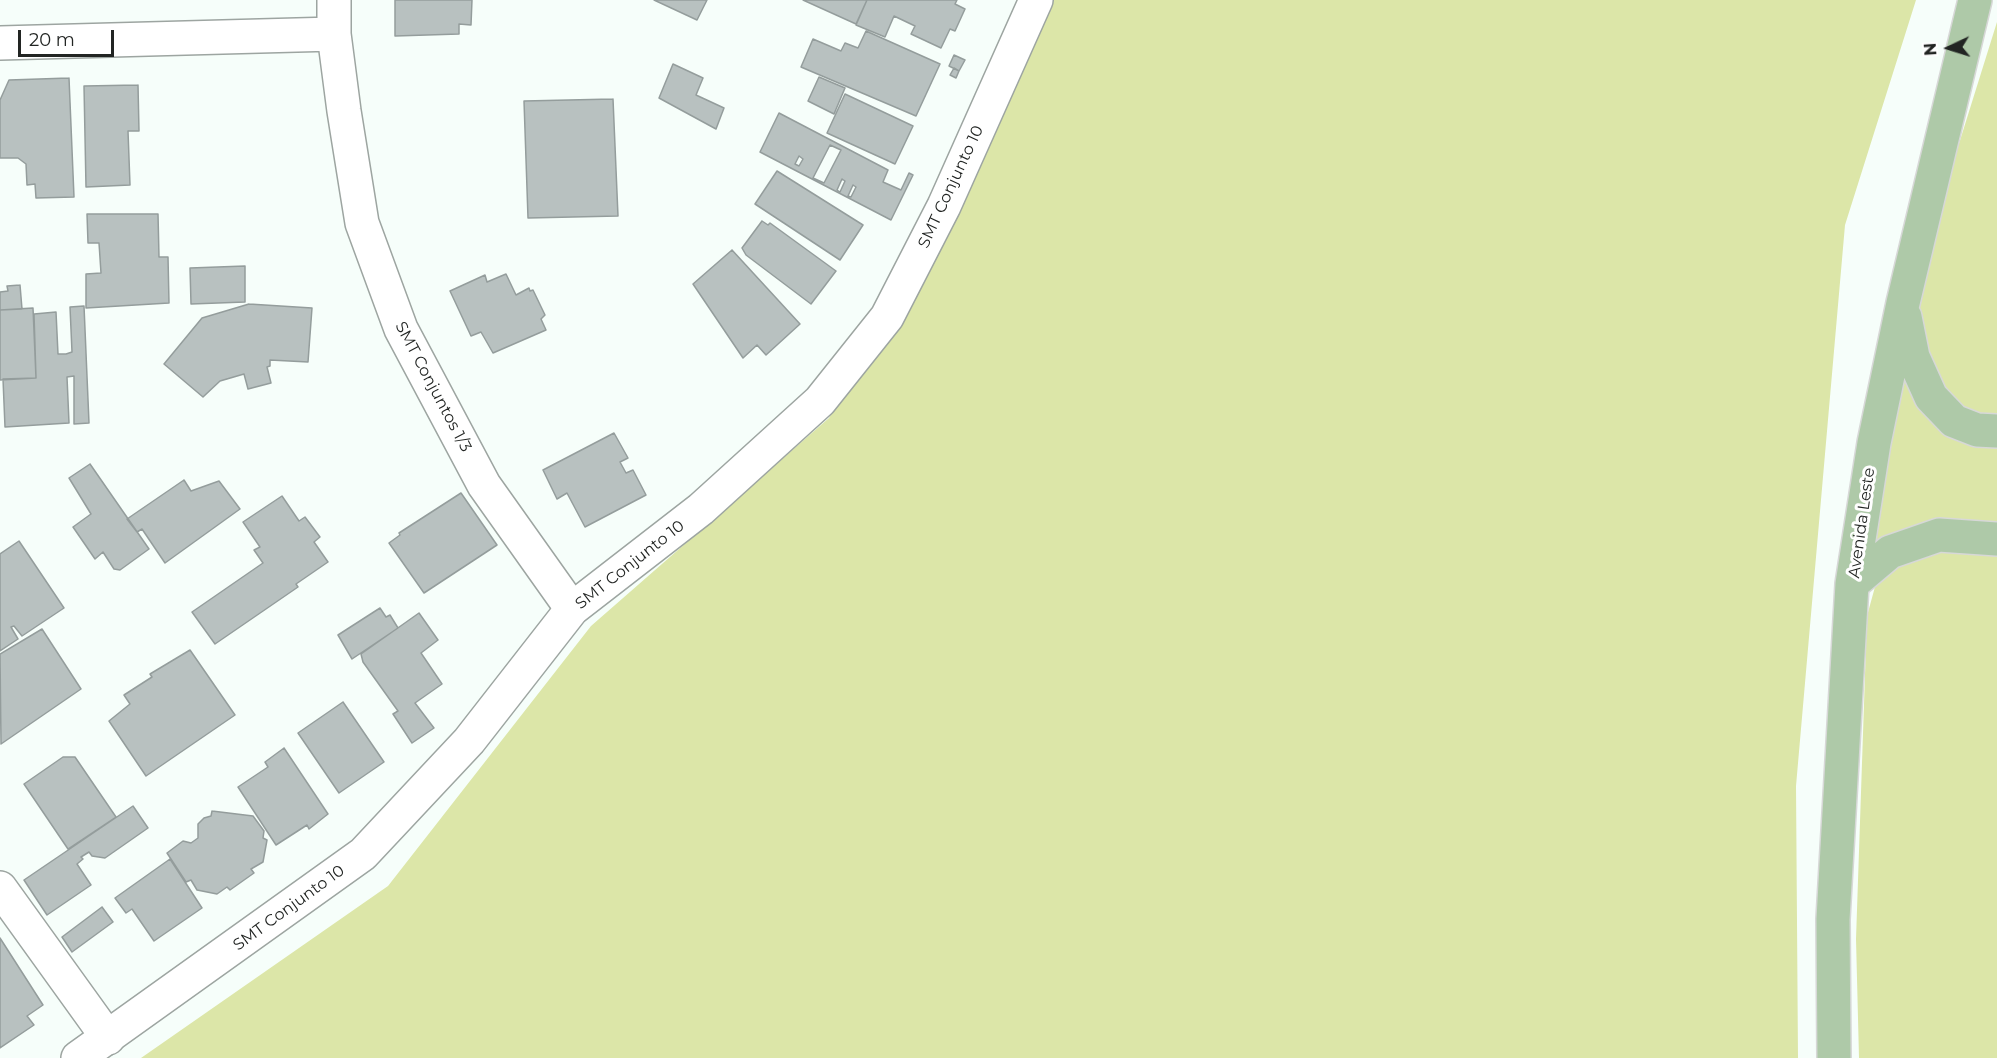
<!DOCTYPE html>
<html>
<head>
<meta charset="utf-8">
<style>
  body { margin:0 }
  #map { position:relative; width:1997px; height:1058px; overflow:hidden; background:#f6fefa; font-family:Montserrat,sans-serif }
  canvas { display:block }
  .north { position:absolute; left:1919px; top:18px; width:60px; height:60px; -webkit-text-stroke:4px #fff; paint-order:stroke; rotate:266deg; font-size:16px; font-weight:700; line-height:24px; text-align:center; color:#222523 }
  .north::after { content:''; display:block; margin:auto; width:21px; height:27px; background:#222523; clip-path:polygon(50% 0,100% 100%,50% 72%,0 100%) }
  .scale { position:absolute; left:18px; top:30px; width:96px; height:27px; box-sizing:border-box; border:3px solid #222523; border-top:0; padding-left:8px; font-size:18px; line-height:21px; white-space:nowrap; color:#222523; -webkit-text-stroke:4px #fff; paint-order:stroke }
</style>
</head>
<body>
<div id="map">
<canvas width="1997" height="1058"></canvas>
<div class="north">N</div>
<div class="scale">20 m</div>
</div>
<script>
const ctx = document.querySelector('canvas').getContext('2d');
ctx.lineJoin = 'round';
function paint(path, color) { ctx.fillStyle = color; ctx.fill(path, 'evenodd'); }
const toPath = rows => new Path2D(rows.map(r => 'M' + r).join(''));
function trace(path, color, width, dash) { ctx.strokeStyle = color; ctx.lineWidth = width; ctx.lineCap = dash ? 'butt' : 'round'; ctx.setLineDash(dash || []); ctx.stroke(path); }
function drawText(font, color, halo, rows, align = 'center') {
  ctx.font = font + ' Montserrat,sans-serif'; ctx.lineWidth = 6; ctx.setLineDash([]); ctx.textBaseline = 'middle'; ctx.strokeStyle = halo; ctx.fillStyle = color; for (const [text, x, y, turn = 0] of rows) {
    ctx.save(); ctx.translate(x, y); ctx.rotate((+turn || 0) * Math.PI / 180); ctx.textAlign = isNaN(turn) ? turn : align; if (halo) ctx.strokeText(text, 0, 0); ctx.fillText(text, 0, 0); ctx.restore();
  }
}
const green = toPath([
  [1039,0,1916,0,1845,225,1796,786,1798,1058,141,1058,388,886,591,626,829,418],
  [1997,22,1997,422,1923,401,1907,310],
  [1900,357,1921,404,1997,425,1997,542,1867,559],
  [1887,543,1997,550,1997,1058,1859,1058,1856,939,1867,616]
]);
const building = toPath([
  [395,0,472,0,471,25,459,24,459,34,395,36,395,0],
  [654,0,707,0,697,20,654,0],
  [803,0,867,0,856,24,803,0],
  [867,0,957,0,955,4,965,9,955,31,950,29,941,48,911,34,915,26,894,16,885,37,856,25,867,0],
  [866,31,940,64,916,116,801,67,813,39,841,51,845,43,858,48,866,31],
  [954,55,965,60,959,71,949,66,954,55],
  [673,64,703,78,696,95,724,108,716,129,659,98,673,64],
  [954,68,959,71,956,78,950,75,954,68],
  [819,77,845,88,834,114,808,101,819,77],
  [69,78,74,197,36,198,35,184,27,185,26,164,18,158,0,158,0,100,9,80,69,78],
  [138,85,139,131,128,131,130,185,86,187,84,86,138,85],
  [845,94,913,126,895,164,827,133,845,94],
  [613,99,618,216,528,218,524,101,613,99],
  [779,113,888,170,883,182,901,190,909,173,913,175,891,220,760,152,779,113],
  [830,145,841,150,824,183,813,178,830,145],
  [799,156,803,159,799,166,795,164,799,156],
  [842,179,845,181,840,192,837,190,842,179],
  [853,185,856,187,851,197,848,196,853,185],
  [777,171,863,225,840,260,755,204,777,171],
  [87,214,158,214,159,257,168,257,169,303,86,308,86,274,101,273,99,243,88,243,87,214],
  [762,221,768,225,770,223,836,271,811,304,746,255,742,248,762,221],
  [732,250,800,324,766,355,757,345,743,358,693,284,732,250],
  [245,266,245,302,191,304,190,268,245,266],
  [506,274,516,295,529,288,530,291,533,290,545,315,541,319,546,330,493,353,481,332,471,336,450,291,485,275,487,282,506,274],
  [20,285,22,309,0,310,0,292,8,291,7,286,20,285],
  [249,304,312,308,308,362,270,360,270,366,267,367,271,383,248,389,244,374,220,381,203,397,164,364,202,318,249,304],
  [84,306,89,423,74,424,74,376,67,377,69,423,5,427,3,379,36,378,34,314,56,312,58,354,66,354,72,352,70,307,84,306],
  [33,308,36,378,0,380,0,310,33,308],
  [614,433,628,458,620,462,626,473,633,470,646,495,585,527,567,493,557,499,543,470,614,433],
  [90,464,149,549,120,570,114,569,103,552,95,559,73,527,91,514,69,478,90,464],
  [184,480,191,491,219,481,240,509,165,563,142,529,137,532,127,519,184,480],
  [461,493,497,545,424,593,389,543,400,535,399,533,461,493],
  [282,496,299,521,305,517,320,537,314,542,328,562,296,584,298,587,215,644,192,612,263,563,254,550,260,547,243,522,282,496],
  [19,541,64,608,22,636,14,626,11,627,18,639,0,651,0,554,19,541],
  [380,608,386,617,390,615,398,628,352,659,338,635,380,608],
  [419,613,438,640,421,653,442,684,415,703,434,728,412,743,393,714,398,711,363,662,361,654,419,613],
  [42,629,81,689,1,744,0,654,42,629],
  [190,650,235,715,146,776,109,721,130,704,124,695,152,677,150,674,190,650],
  [343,702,384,762,339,793,298,733,343,702],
  [284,748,328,814,309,829,307,825,276,845,238,787,268,767,265,762,284,748],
  [63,757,75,757,116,817,68,849,24,784,63,757],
  [133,806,148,828,105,858,92,856,89,852,81,857,83,859,77,864,91,885,47,915,24,880,133,806],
  [212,811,253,816,264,831,263,838,267,840,263,862,251,869,254,873,230,890,227,887,217,894,197,890,191,880,186,882,167,853,183,841,191,843,198,838,198,824,204,818,211,816,212,811],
  [170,859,202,908,154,941,132,909,126,913,115,898,170,859],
  [102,907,113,922,72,952,62,937,102,907],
  [0,938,43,1005,27,1016,34,1025,0,1048,0,938]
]);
const street = toPath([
  [334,0,334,34,344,111,362,223,401,329,484,485,572,609],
  [0,43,334,34],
  [0,888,108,1038]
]);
const secondary = toPath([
  [78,1058,363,854,469,741,572,609,701,509,820,401,887,317,944,206,1036,0]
]);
const primary = toPath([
  [1905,317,1913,357,1931,397,1954,421,1977,430,1997,431],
  [1852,584,1890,552,1939,535,1997,539],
  [1834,1058,1833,919,1852,584,1874,443,1903,303,1975,0]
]);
const streetNames = [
  ["SMT Conjunto 10",951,187,-65],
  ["SMT Conjuntos 1/3",433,387,62],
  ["Avenida Leste",1862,523,-82],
  ["SMT Conjunto 10",630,565,-38],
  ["SMT Conjunto 10",289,908,-36]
];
paint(green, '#dce6a8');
paint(building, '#b8c1c0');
trace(building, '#949d9c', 1.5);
trace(street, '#9da5a1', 36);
trace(secondary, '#9da5a1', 36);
trace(primary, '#d7d8d7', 36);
trace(street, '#fff', 33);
trace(secondary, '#fff', 33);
trace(primary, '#aec9a8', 33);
drawText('16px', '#222523', '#fff', streetNames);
</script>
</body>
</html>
